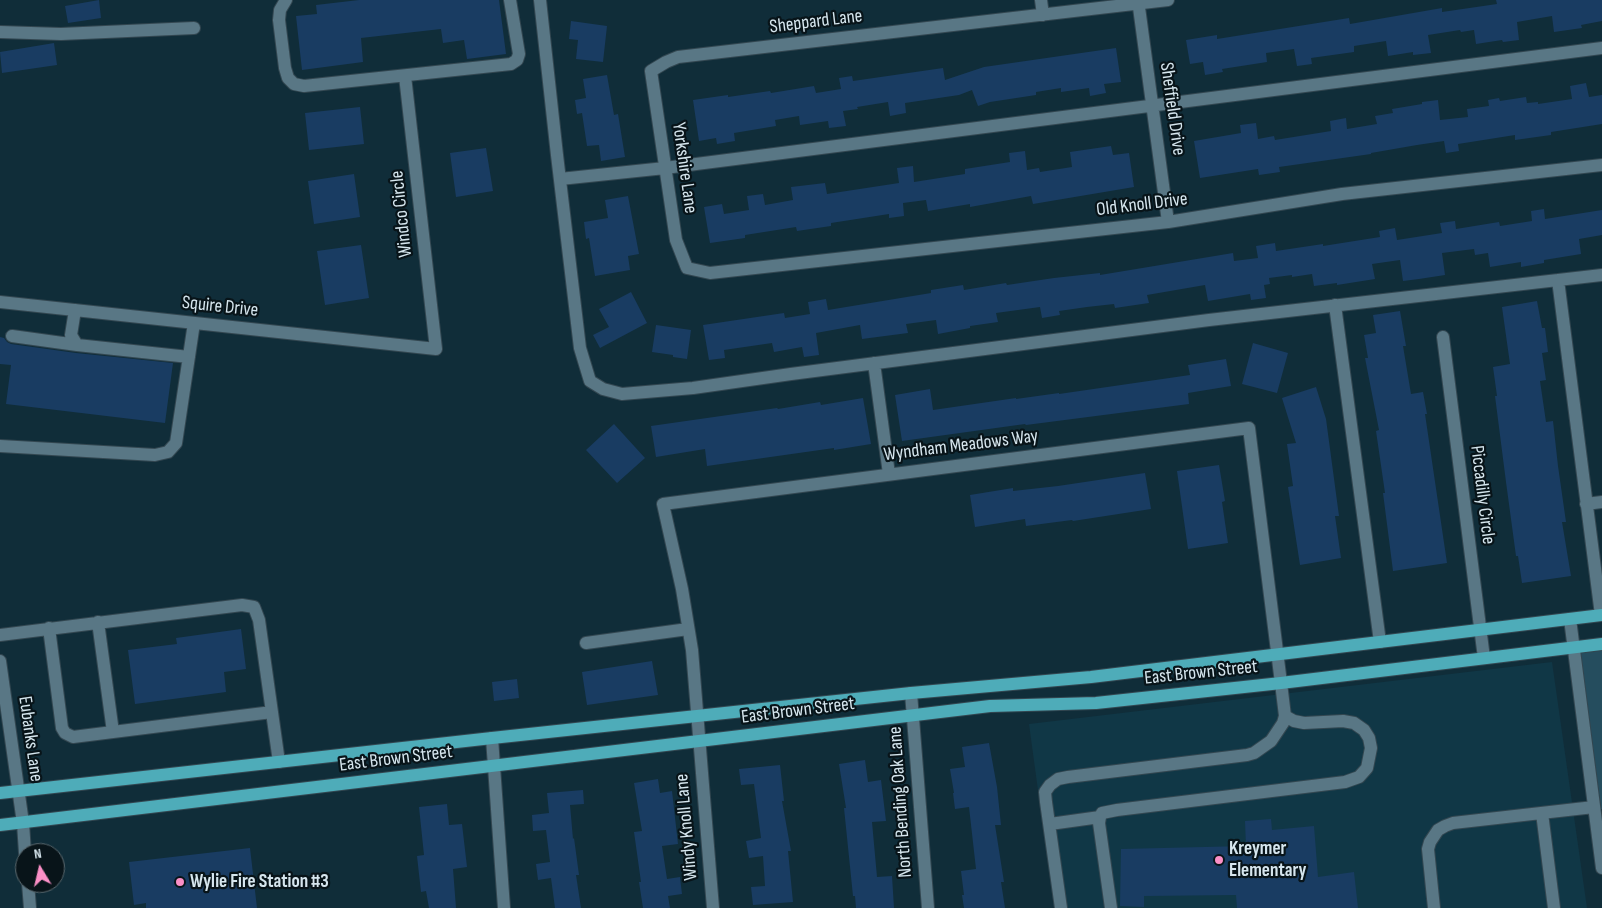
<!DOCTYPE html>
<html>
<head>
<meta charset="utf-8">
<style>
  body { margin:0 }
  #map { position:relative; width:1602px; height:908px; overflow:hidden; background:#102d39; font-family:"Sofia Sans Condensed",sans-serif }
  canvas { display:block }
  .north { position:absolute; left:15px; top:843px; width:50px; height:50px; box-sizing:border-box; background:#081419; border:1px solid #5a686e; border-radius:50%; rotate:351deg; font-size:14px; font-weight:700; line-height:20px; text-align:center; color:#d6e6ee }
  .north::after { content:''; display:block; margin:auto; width:18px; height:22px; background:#fa8fc6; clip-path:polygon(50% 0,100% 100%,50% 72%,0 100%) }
</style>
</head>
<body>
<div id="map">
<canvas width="1602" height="908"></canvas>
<div class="north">N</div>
</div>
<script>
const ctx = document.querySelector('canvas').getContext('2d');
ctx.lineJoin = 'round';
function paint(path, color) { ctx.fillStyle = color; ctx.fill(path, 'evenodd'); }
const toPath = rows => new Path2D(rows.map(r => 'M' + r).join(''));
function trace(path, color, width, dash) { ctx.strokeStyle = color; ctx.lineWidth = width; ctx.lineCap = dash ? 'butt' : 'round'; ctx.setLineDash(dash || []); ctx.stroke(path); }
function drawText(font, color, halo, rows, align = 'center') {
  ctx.font = font + ' "Sofia Sans Condensed",sans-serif'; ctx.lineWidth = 4.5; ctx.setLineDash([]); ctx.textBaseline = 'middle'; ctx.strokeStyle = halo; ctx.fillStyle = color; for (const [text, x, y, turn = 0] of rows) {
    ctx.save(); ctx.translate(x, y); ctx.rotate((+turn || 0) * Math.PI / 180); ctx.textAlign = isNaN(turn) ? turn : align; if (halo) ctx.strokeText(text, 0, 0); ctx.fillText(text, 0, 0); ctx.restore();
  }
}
const built = toPath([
  [1552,662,1587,908,1054,908,1029,724]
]);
const green = toPath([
  [1602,649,1602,809,1601,809,1580,652]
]);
const building = toPath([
  [99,0,101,18,68,23,65,6],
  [359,0,499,0,506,54,467,59,464,40,443,43,441,29,361,38,363,62,302,70,296,16,317,14,316,5],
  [1496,0,1602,0,1602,21,1581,25,1582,28,1554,32,1552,16,1517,22,1519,40,1503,42,1502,40,1476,44,1474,30,1461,32,1460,30,1428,35,1431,53,1413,55,1413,52,1388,56,1386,41,1354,46,1354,52,1311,58,1312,64,1297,66,1294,49,1266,53,1267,62,1222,69,1223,72,1205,75,1203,62,1190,64,1186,40,1217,35,1217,39,1349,18,1350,24,1442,8,1442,12,1497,4],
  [571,21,607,26,603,62,576,59,578,40,569,39],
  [54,43,57,65,2,73,0,52],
  [1116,48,1121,82,1104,84,1106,93,1090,96,1089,88,1061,92,1061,88,1036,92,1036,95,990,102,978,106,972,90,959,95,905,103,906,113,890,116,888,102,857,107,858,109,843,111,846,126,829,128,828,121,800,125,799,116,775,120,776,126,734,133,735,141,717,144,716,138,699,141,693,100,728,95,728,97,770,91,771,93,814,86,816,93,841,89,839,78,852,76,853,81,943,68,945,80,984,67],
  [607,75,614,115,618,114,625,157,601,161,599,145,587,146,582,113,577,114,575,100,586,98,583,79],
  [1586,83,1589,97,1602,95,1602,124,1551,132,1551,135,1515,140,1515,135,1458,144,1459,151,1446,153,1444,141,1417,145,1371,153,1371,154,1279,167,1280,172,1259,175,1258,169,1200,178,1194,141,1241,133,1240,125,1256,123,1258,139,1274,136,1275,140,1331,131,1330,121,1346,118,1347,129,1377,124,1375,116,1393,113,1392,109,1422,104,1422,102,1438,100,1440,120,1468,117,1467,109,1489,106,1488,100,1499,98,1500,101,1526,97,1527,103,1538,102,1538,104,1572,99,1570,86],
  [360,107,364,144,309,150,305,113],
  [1111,146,1113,155,1129,153,1134,187,1033,204,1031,196,970,207,970,204,928,211,926,200,903,203,904,216,889,218,889,214,831,223,831,226,797,231,796,227,745,235,745,238,710,243,704,207,722,204,724,214,749,210,747,196,763,194,765,205,793,200,791,187,825,183,827,194,899,183,897,168,913,166,914,182,965,174,965,169,1010,162,1009,153,1025,151,1027,170,1039,168,1040,172,1072,167,1070,152],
  [486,148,493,191,456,197,450,153],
  [354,174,360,217,314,224,308,181],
  [628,196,639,254,628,256,630,270,595,276,589,238,586,239,584,222,608,218,605,200],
  [1544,209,1545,219,1602,210,1602,235,1579,239,1581,254,1544,260,1544,263,1521,267,1521,262,1490,267,1488,253,1475,255,1474,249,1442,253,1445,275,1419,279,1403,281,1400,260,1372,264,1375,279,1337,285,1337,283,1314,286,1312,274,1292,277,1292,275,1269,278,1270,284,1264,285,1266,298,1251,300,1250,294,1208,301,1205,285,1147,295,1149,303,1115,308,1114,304,1087,307,1059,311,1060,315,1042,318,1040,307,996,313,998,322,970,326,970,328,938,334,936,320,906,324,908,333,862,339,860,325,816,333,819,355,804,357,802,347,774,352,772,343,724,350,725,358,709,360,703,325,784,313,785,318,810,314,808,302,826,299,828,310,931,293,931,290,963,285,964,290,1006,283,1007,285,1054,278,1100,273,1100,275,1233,253,1234,261,1258,258,1256,246,1275,243,1276,251,1323,244,1323,246,1380,237,1379,231,1395,228,1397,240,1442,233,1440,223,1455,221,1456,229,1499,222,1500,226,1532,221,1531,211],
  [361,245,369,298,325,305,317,251],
  [631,292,647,323,600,348,593,335,609,327,599,309],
  [1537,301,1542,328,1545,328,1548,352,1542,353,1546,380,1540,381,1546,422,1553,421,1558,466,1566,522,1562,522,1571,576,1522,583,1518,556,1516,556,1506,482,1495,396,1497,396,1493,367,1510,364,1502,307],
  [1400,311,1406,346,1403,346,1411,394,1423,392,1427,414,1425,414,1447,563,1393,571,1383,493,1385,493,1376,431,1379,430,1365,358,1368,358,1364,335,1376,333,1373,315],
  [656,325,691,330,687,359,673,357,673,355,652,352],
  [0,337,4,338,7,342,11,344,76,353,173,363,165,423,6,404,11,365,0,364],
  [1253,343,1288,353,1277,393,1242,384],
  [1226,359,1231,386,1188,393,1189,404,1026,425,1025,424,902,441,895,395,930,389,933,410,1016,398,1016,399,1059,393,1059,394,1190,375,1188,365],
  [1316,387,1326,419,1339,516,1335,516,1341,558,1300,565,1288,487,1293,486,1287,444,1296,443,1282,398],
  [863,398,871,444,834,450,834,448,707,466,705,449,656,457,651,426,777,408,778,409,820,402,821,405],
  [614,424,645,458,617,483,586,450],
  [1219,465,1225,501,1222,502,1228,543,1188,549,1177,471],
  [1145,473,1151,509,1073,521,1072,520,1026,526,1025,519,975,527,970,495,1013,488,1013,491,1058,486],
  [241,629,246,669,224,672,226,692,135,704,128,650,177,644,176,638],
  [652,661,658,695,587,705,582,672],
  [517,679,519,698,494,701,492,682],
  [989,743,997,787,1001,825,995,825,1004,882,1001,882,1005,908,964,908,962,895,964,895,961,871,976,869,969,807,955,809,953,793,954,793,950,769,965,767,962,747],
  [865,760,868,782,881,780,886,821,872,822,877,877,892,876,894,908,856,908,855,896,853,896,844,808,846,808,839,764],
  [780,765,784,801,782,801,791,851,788,851,793,902,753,905,751,887,765,886,763,856,749,858,746,841,761,838,754,784,741,785,739,769],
  [658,779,660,793,672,791,678,844,662,846,667,879,680,877,682,894,668,896,670,908,643,908,639,882,641,882,634,832,642,831,634,783],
  [583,790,584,804,570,805,573,839,574,838,579,875,576,875,581,908,555,908,551,878,538,880,536,864,550,862,546,830,533,831,532,815,549,813,547,793],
  [447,804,449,825,462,824,467,867,453,869,456,908,429,908,426,891,421,892,417,856,424,855,419,807],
  [1271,819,1272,830,1314,826,1318,877,1354,872,1358,908,1237,908,1236,895,1144,896,1144,907,1120,906,1121,849,1246,846,1245,821],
  [250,848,257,908,146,908,146,903,134,905,129,862]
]);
const minor = toPath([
  [286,0,280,10,279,20,285,68,288,78,294,84,304,86,511,64,517,60,519,54,510,0],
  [540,0,557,155,580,348,590,381,603,389,622,394,693,388,791,374,1209,320,1602,275],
  [1041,0,1043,15],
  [1138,0,1168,222],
  [1168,0,678,57,666,62,651,71,676,240,687,268,710,273,1168,222,1342,194,1602,165],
  [0,32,61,34,194,28],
  [560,179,665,168,1602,48],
  [1558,280,1601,615],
  [0,302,436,349,405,76],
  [1335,305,1380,642],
  [75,310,71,335,77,345],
  [12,336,77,345,189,357],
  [1443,337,1484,658],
  [874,363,889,474],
  [0,446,155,455,168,452,176,443,194,323],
  [1586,504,1602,502],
  [1570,619,1602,868],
  [98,622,113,732],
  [49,628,62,728,65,733,73,737,272,712],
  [0,635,242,605,254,607,259,620,279,762],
  [586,643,688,629],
  [0,661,23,823,25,853],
  [911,693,928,908],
  [492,738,504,908],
  [1542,813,1554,908],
  [1050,824,1100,817],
  [28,883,30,908],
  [713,908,692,650,682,589,663,504,1249,428,1281,683,1285,716,1283,723,1271,741,1254,753,1247,755,1068,777,1058,779,1050,785,1045,792,1046,802,1061,908],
  [1111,908,1099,823,1100,817,1102,813,1117,810,1345,782,1359,777,1367,768,1371,748,1369,738,1364,730,1354,723,1343,721,1304,723,1294,721,1285,716],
  [1434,908,1428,849,1430,842,1438,830,1445,826,1453,823,1594,807]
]);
const major = toPath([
  [0,793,492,738,911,693,1091,677,1602,615],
  [0,825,990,706,1096,703,1281,683,1602,644]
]);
const markers = [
  [1219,860,5,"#fa8fc6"],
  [180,882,5,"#fa8fc6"]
];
const streetNames = [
  ["Sheppard Lane",816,22,-7],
  ["Sheffield Drive",1172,109,82],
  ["Yorkshire Lane",684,168,82],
  ["Old Knoll Drive",1142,205,-7],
  ["Windco Circle",402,214,-96],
  ["Squire Drive",220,307,6],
  ["Wyndham Meadows Way",961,446,-7],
  ["Piccadilly Circle",1482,495,83],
  ["East Brown Street",1201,673,-6],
  ["East Brown Street",798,711,-7],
  ["Eubanks Lane",30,739,82],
  ["East Brown Street",396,759,-7],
  ["North Bending Oak Lane",901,802,-94],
  ["Windy Knoll Lane",687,827,-95]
];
const poiNames = [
  ["Kreymer",1229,849],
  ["Elementary",1229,871],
  ["Wylie Fire Station #3",190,882]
];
paint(built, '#103746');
paint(green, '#254d5e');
paint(building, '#193c62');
trace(minor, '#334751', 14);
trace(major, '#334751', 14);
trace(minor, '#597785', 12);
trace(major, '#4eacb9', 12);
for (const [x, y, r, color] of markers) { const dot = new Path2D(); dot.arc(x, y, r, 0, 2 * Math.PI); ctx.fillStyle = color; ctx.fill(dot); trace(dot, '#081419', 2); }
drawText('19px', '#d6e6ee', '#081419', streetNames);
drawText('bold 19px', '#d6e6ee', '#081419', poiNames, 'left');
</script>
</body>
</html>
